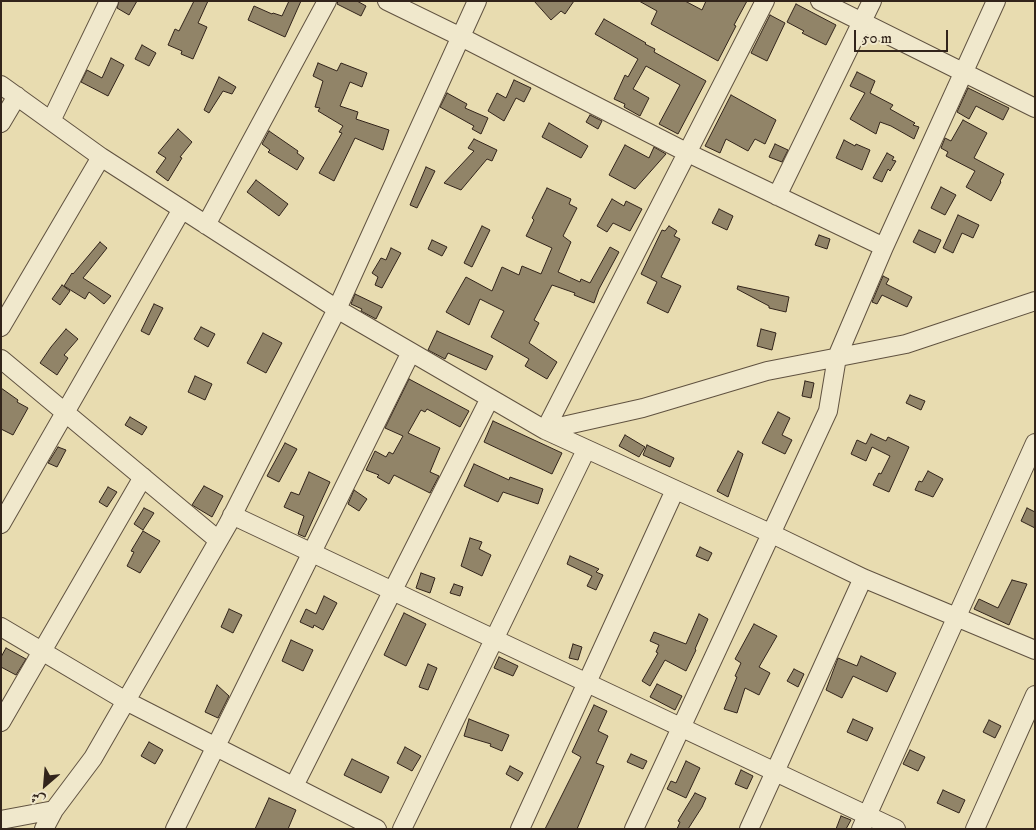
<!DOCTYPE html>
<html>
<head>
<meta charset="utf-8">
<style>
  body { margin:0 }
  #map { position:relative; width:1036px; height:830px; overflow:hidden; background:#e8dcb0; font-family:"IM FELL DW Pica",Amiri,serif }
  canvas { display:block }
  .frame { position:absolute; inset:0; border:2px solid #32241b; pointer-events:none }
  .north { position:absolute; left:20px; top:760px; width:50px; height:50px; -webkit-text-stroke:4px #f0e8cc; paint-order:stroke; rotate:207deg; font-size:14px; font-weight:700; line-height:20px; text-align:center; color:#32241b }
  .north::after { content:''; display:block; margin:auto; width:18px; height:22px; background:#32241b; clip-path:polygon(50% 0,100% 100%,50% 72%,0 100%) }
  .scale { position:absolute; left:854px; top:30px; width:94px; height:22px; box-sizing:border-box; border:2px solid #32241b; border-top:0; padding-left:6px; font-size:15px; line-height:18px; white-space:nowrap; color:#32241b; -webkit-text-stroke:4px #f0e8cc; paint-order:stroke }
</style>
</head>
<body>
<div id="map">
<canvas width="1036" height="830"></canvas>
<div class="frame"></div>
<div class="north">ش</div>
<div class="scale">50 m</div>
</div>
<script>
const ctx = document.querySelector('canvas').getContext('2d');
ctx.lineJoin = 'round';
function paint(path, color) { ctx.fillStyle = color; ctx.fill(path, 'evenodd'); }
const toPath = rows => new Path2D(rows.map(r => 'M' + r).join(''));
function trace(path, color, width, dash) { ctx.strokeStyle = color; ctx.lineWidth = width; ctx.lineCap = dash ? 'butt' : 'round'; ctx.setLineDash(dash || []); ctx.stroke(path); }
const building = toPath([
  [119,1,137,1,129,15,117,8,119,1],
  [194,1,208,1,198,23,207,27,193,59,181,54,182,51,168,45,175,29,179,31,194,1],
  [289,1,301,1,285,37,248,20,254,6,272,14,273,13,282,16,289,1],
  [338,1,357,1,366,6,361,16,337,4,338,1],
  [534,1,574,1,565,14,561,11,551,20,534,1],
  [639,1,685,1,702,10,706,1,747,1,734,25,736,26,718,61,651,24,657,11,639,1],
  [796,4,836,25,826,45,802,33,804,31,787,22,796,4],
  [770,15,785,23,767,61,751,53,770,15],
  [604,19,646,43,645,44,655,49,654,52,706,81,678,134,659,124,680,85,646,66,633,89,649,98,640,116,624,107,625,104,614,99,625,75,628,77,638,59,595,34,604,19],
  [142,45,156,53,149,66,135,59,142,45],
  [111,58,124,65,108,96,81,82,87,70,102,78,111,58],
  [318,63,337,71,341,63,367,73,362,87,350,82,340,106,358,112,356,119,389,130,383,150,355,138,334,181,319,173,342,133,339,132,343,126,318,111,320,108,315,107,323,81,313,76,318,63],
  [857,72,875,81,870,93,893,105,890,109,915,123,913,125,919,127,914,139,891,126,880,122,876,134,850,119,865,93,850,86,857,72],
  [219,77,236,87,232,94,223,91,209,113,204,110,219,77],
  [514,80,531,88,524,102,516,98,504,121,488,111,497,93,506,98,514,80],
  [968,88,1009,108,1003,120,976,106,969,119,957,112,968,88],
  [447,93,467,104,465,108,488,118,481,134,472,129,474,126,440,107,447,93],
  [731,95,776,120,765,144,755,139,748,151,726,139,720,153,705,146,731,95],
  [590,115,602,121,598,129,586,122,590,115],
  [963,120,987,133,974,158,1004,174,1000,181,1001,182,991,201,966,187,975,171,946,156,948,152,941,148,945,138,951,141,963,120],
  [549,123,588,146,581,158,542,137,549,123],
  [178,129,192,142,180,157,182,158,168,181,156,172,166,158,158,153,178,129],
  [269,131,298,151,297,153,304,158,297,170,268,152,270,150,262,144,269,131],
  [474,139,497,150,492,161,487,159,461,190,444,183,474,151,468,148,474,139],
  [844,140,855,146,856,144,870,150,862,170,836,158,844,140],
  [775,144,788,150,782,162,769,157,775,144],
  [625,145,649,158,654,147,666,154,635,189,609,175,625,145],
  [887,153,894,157,892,160,896,161,890,171,888,169,882,182,873,178,887,153],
  [426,167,435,171,417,208,410,205,426,167],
  [256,180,288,204,279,216,247,192,256,180],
  [941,187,956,195,945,215,931,208,941,187],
  [547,188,571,199,569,204,577,208,563,236,571,242,558,272,580,282,581,279,590,283,610,247,619,252,599,289,594,303,574,295,575,293,552,285,534,320,539,323,529,343,557,362,547,379,525,366,529,359,491,337,504,311,480,299,469,325,446,312,466,277,492,291,502,267,519,275,522,266,541,274,552,248,526,236,534,220,532,218,547,188],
  [612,199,624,206,626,201,642,209,630,231,613,223,607,232,597,226,612,199],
  [719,209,733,216,727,230,712,223,719,209],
  [958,215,979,225,973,238,962,233,953,253,943,248,958,215],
  [482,226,490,230,472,267,464,263,482,226],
  [669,226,677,231,674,236,680,239,661,277,681,286,668,313,647,303,657,282,641,274,662,230,665,231,669,226],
  [919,230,941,240,935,253,913,242,919,230],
  [819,235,830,239,827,249,815,245,819,235],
  [432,240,447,247,442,256,428,249,432,240],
  [100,242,107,248,83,278,111,296,104,304,89,292,85,299,64,286,72,273,73,274,100,242],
  [391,248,401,253,382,288,375,285,378,277,372,273,381,258,386,260,391,248],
  [883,276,889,279,886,284,912,297,907,307,882,295,877,304,872,302,883,276],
  [62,285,70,291,60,305,52,299,62,285],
  [738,286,789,297,786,312,769,308,769,306,737,289,738,286],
  [355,294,382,307,376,319,361,311,362,309,351,304,355,294],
  [154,304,163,308,149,335,141,331,154,304],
  [201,327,215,334,208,347,194,339,201,327],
  [66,329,78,339,64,355,68,358,57,375,40,363,51,347,66,329],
  [761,329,776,333,772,350,757,346,761,329],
  [437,331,493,356,486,370,448,353,445,359,428,350,437,331],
  [263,333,282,343,266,373,247,363,263,333],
  [195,376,212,384,205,400,188,392,195,376],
  [409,379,469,411,460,427,427,409,425,412,421,410,408,433,440,448,430,472,439,476,430,493,394,475,389,484,377,477,379,475,366,470,375,451,386,457,389,452,393,454,403,436,385,428,409,379],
  [805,381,814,383,811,398,802,396,805,381],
  [1,388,18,400,17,402,28,408,13,435,1,429,1,388],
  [910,395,925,401,921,410,906,403,910,395],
  [778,412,790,418,782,435,792,440,785,454,762,443,778,412],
  [130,417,147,427,142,435,125,425,130,417],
  [493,421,562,453,552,474,484,442,493,421],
  [871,434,886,441,888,437,909,447,889,492,873,485,879,473,881,474,890,456,872,447,866,461,851,454,857,440,866,444,871,434],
  [625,435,645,447,639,457,619,446,625,435],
  [285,443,297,449,279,482,267,476,285,443],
  [647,445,674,458,670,467,643,455,647,445],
  [58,447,66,450,57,467,48,463,58,447],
  [738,451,743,454,728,497,717,491,738,451],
  [474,464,509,480,510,477,543,489,538,504,503,492,498,502,464,486,474,464],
  [928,471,943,479,933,497,915,490,919,481,922,482,928,471],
  [309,472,330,482,305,537,298,534,304,516,284,507,291,492,299,495,309,472],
  [204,486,223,496,212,517,192,505,204,486],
  [108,487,117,492,107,507,99,502,108,487],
  [354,490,367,499,359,511,348,504,354,490],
  [144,508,154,513,143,530,134,524,144,508],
  [1027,508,1035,512,1035,528,1021,521,1027,508],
  [143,531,160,541,140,573,127,566,134,552,131,551,143,531],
  [470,538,482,542,479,549,491,555,482,576,461,566,470,538],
  [700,547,712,553,708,561,696,556,700,547],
  [570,556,599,569,596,572,603,575,596,590,587,586,592,576,567,564,570,556],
  [421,573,435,578,430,593,416,588,421,573],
  [1012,580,1027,584,1009,625,974,609,979,599,998,608,1012,580],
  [454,584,463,587,460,596,450,593,454,584],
  [324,596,337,603,323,630,314,625,313,628,300,622,306,609,316,614,324,596],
  [229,609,242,615,233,633,221,627,229,609],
  [404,613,426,624,406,666,384,655,404,613],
  [699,614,708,619,695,649,696,650,686,671,665,660,650,686,642,681,658,653,656,652,659,645,650,641,654,632,686,644,699,614],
  [754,624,777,636,759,667,770,673,759,695,745,688,737,713,724,709,737,677,735,676,741,663,735,659,754,624],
  [291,640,313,650,303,671,282,661,291,640],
  [573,644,582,647,578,660,569,658,573,644],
  [6,648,26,659,16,675,1,667,1,657,6,648],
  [861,656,896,673,887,692,853,676,842,698,826,690,838,658,857,666,861,656],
  [499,657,518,666,513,676,494,668,499,657],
  [428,664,437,668,428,690,419,687,428,664],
  [794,669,804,674,798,687,787,681,794,669],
  [657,684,682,696,675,710,650,697,657,684],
  [217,685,229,696,218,718,205,712,217,685],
  [594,705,607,711,598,731,608,736,596,763,604,766,577,829,545,829,581,757,572,752,594,705],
  [469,719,509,735,502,751,490,746,491,744,464,736,469,719],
  [853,719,873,728,867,741,847,732,853,719],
  [989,720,1001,726,995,738,983,732,989,720],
  [149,742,163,750,155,764,141,756,149,742],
  [405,747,421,756,412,771,397,763,405,747],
  [910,750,925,757,918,771,903,764,910,750],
  [631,754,647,761,643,769,627,762,631,754],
  [352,759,389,777,381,793,344,775,352,759],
  [686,761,700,768,686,798,667,789,671,781,676,783,686,761],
  [510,766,523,773,518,781,506,774,510,766],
  [741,770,753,776,747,789,735,784,741,770],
  [943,790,965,800,959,813,937,803,943,790],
  [695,793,706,798,702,807,688,829,677,829,680,822,678,821,695,793],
  [269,798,296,810,288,829,255,829,269,798],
  [841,816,851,820,846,829,836,829,841,816]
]);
const minor = toPath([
  [387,1,461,37,688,153,884,247],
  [820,1,1035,108],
  [1,85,101,157,337,309,545,430,770,533,863,578,1035,650],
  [51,121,109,1],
  [1,123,17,96],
  [777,196,872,1],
  [206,225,327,1],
  [1,327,101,157],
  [1,359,218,540],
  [545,430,643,408,767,371,906,344,1035,301],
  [545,430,765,1],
  [232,515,896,829],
  [1,524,182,209],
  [1,627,126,701,377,829],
  [1,722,143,477],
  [294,786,490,398],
  [1,820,54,810,93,758,228,524,337,309,477,1],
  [44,829,54,810],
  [175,829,411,352],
  [402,829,586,450],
  [520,829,675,490],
  [634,829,828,411,837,357,884,247,996,1],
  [749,829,863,578],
  [861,829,1035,443],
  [975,829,1035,695]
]);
paint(building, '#918468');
trace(building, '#32241b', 1);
trace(minor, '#605240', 20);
trace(minor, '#f0e8cc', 18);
</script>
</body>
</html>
